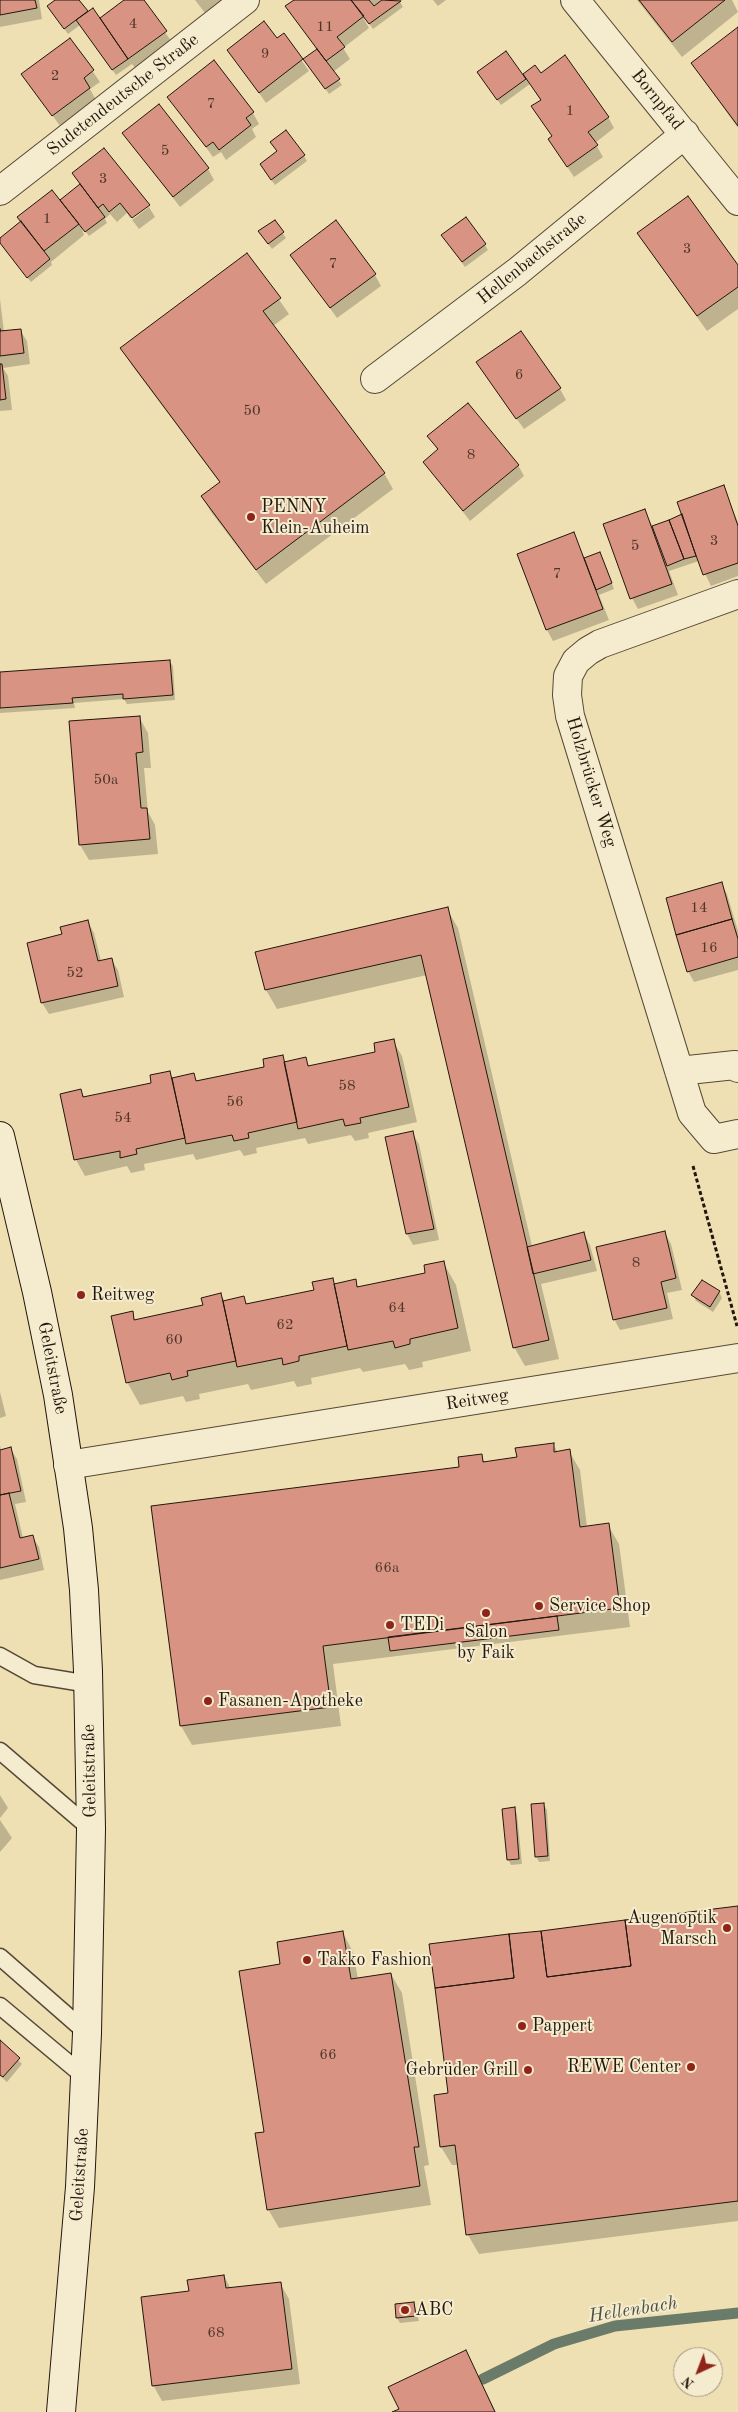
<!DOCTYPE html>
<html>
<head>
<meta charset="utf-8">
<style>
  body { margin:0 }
  #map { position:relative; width:738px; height:2412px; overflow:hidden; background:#efe0b3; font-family:"Old Standard TT",serif }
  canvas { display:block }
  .north { position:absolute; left:673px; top:2347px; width:50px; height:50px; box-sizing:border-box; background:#f5ebce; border:1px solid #a19681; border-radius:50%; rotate:223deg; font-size:14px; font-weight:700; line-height:20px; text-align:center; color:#22170d }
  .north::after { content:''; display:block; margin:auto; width:18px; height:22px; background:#8f2418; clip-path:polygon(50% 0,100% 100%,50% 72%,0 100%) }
</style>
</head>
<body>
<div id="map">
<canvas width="738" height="2412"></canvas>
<div class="north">N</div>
</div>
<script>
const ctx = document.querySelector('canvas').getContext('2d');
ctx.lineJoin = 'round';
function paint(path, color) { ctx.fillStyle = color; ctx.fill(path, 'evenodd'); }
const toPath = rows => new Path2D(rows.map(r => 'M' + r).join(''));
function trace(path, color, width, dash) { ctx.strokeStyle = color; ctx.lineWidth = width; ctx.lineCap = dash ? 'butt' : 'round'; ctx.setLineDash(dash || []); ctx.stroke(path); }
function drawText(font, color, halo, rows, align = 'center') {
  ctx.font = font + ' "Old Standard TT",serif'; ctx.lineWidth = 4; ctx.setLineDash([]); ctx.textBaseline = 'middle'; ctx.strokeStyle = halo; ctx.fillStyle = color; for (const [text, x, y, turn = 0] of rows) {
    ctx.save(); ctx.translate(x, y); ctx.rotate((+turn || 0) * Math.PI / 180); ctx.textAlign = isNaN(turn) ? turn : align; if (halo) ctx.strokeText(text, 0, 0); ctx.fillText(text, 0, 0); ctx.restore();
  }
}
const shadow = toPath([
  [0,0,39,0,42,19,0,27],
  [57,0,77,0,87,13,99,20,126,0,142,0,172,42,136,69,132,64,116,75,80,25,68,34,52,12],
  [195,0,222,0,205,13],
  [296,0,403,0,400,2,403,7,373,29,365,18,364,19,369,28,343,48,350,59,333,72,342,85,329,94,305,60,318,51,287,7],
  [433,0,446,0,438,6],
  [637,0,732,0,738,12,682,57],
  [738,29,738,128,692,64],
  [284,35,309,71,266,103,229,50,277,40],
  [70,39,100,82,90,89,96,100,60,126,23,74],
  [535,67,540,74,608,117,614,128,595,143,603,157,574,177,556,150,541,101,530,84,501,105,482,78,522,76],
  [169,97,253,113,259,124,252,129,256,137,226,160,221,152,213,157],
  [124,134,208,169,214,180,180,207],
  [304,156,307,161,275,185,264,170],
  [74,174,148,205,130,218,127,213,117,222,110,214,105,219,107,223,89,236,81,226,84,235,51,262,52,265,31,282,2,246,0,239,63,206,81,186],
  [149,207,155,217,139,229,132,220],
  [274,221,286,238,272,249,263,237],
  [638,234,738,267,738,309,707,331],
  [446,241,485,245,488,250,465,267],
  [247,254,289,314,273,326,384,473,393,489,266,584,211,512,202,497,220,483,131,364,122,349],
  [292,255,375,275,381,286,337,318],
  [0,299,4,332,20,330,27,341,30,364,3,368,8,376,12,410,0,411],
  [484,373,560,389,566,400,524,429],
  [429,436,518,465,524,476,470,521,425,462,438,451],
  [723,487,738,522,738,576,711,586,699,561,669,571,678,595,638,609,632,598,644,510,653,527,683,515],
  [573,534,585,559,600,553,603,559,614,589,599,595,609,620,553,641,547,630,518,555],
  [169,661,173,666,175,700,127,704,124,699,74,703,75,708,0,713,0,673],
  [139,717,148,733,151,768,144,768,148,812,155,825,158,854,89,860,80,845],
  [721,883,727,894,738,931,738,970,694,982,688,971],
  [447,909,458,928,532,1246,584,1234,590,1245,597,1271,541,1284,559,1359,525,1366,514,1347,427,975,277,1009,266,990,257,952],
  [88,922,94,933,101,961,111,959,118,970,124,997,49,1014,42,1003,28,943,63,935],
  [393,1041,402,1056,417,1122,368,1133,369,1138,355,1141,351,1135,308,1144,305,1138,256,1148,257,1153,244,1156,240,1150,196,1160,193,1154,144,1164,145,1170,131,1173,127,1166,85,1176,76,1160,62,1095,81,1091,85,1098,153,1084,170,1072,173,1079,193,1074,197,1082,265,1068,282,1056,286,1063,305,1059,310,1067,377,1052],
  [412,1133,419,1144,439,1240,413,1245,407,1234,386,1138],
  [665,1233,671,1244,682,1290,667,1293,673,1319,620,1330,614,1319],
  [443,1262,456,1285,471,1351,422,1362,423,1367,409,1370,405,1364,363,1372,360,1368,311,1378,312,1384,297,1387,294,1381,251,1390,248,1384,199,1394,200,1399,186,1402,183,1396,140,1405,127,1382,132,1313,136,1321,204,1306,221,1295,225,1301,243,1298,248,1305,316,1291,332,1279,335,1285,355,1281,359,1288,427,1274],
  [719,1292,722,1298,713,1312,696,1301,693,1295],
  [0,1392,6,1416,0,1418],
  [0,1445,1,1450,10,1448,17,1459,26,1502,15,1504,23,1538,32,1536,39,1547,44,1570,0,1580],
  [553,1445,558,1452,569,1451,580,1470,587,1527,608,1525,619,1544,630,1627,333,1664,341,1726,192,1745,181,1726,460,1468,481,1455,485,1463,518,1458],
  [0,1795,8,1808,0,1818],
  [544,1805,547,1810,550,1861,539,1862,536,1856],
  [514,1809,517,1814,522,1864,511,1865,508,1859],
  [0,1820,12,1838,0,1852],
  [738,1907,738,2221,479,2254,468,2235,459,2165,452,2165,441,2147,450,2094],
  [343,1933,353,1952,358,1979,391,1974,402,1993,429,2165,424,2166,431,2205,279,2228,268,2209,266,2133,282,1965],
  [0,2042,22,2064,7,2082,0,2076],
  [224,2276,231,2289,280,2283,289,2299,300,2384,162,2401,153,2385,190,2292],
  [414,2303,419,2321,400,2323,397,2318],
  [466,2352,496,2412,395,2412,400,2410]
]);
const stream = toPath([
  [483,2379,554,2344,615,2326,738,2313]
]);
const building = toPath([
  [0,0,35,0,37,8,0,15,0,0],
  [55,0,79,0,88,11,64,29,47,6,55,0],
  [124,0,144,0,167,31,128,59,100,18,124,0],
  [294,0,351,0,364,16,337,37,345,47,326,61,285,6,294,0],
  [351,0,369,0,374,6,382,0,401,1,369,24,351,0],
  [639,0,725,0,672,42,639,0],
  [93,8,128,59,112,70,76,20,93,8],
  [264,21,277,38,284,33,303,59,259,93,227,50,264,21],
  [738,27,738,126,691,63,738,27],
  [70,38,94,70,84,78,90,88,52,116,21,74,70,38],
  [317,49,340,79,325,89,303,59,317,49],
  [506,51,526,79,497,100,477,72,506,51],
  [565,55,609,117,588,132,598,145,567,167,548,139,552,136,531,106,541,100,523,74,535,65,541,73,565,55],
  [214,60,254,112,246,118,251,125,219,150,213,142,206,147,167,97,214,60],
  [159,104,209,168,173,197,122,133,159,104],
  [286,130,305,155,271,180,260,164,277,151,270,142,286,130],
  [104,148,150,205,132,218,120,203,109,212,103,204,98,208,72,173,104,148],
  [80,184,105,217,85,232,60,200,80,184],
  [52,190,79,224,44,251,17,217,52,190],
  [688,196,738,265,738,287,697,316,637,233,688,196],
  [466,217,486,244,462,262,441,235,466,217],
  [275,220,284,232,268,244,258,231,275,220],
  [336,220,376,274,330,308,290,255,336,220],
  [21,221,50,259,27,278,0,243,0,238,21,221],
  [247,253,281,298,263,311,385,473,256,570,201,496,220,482,120,348,247,253],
  [0,329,0,331,21,329,24,353,0,356,0,329],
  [521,331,561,388,516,419,476,362,521,331],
  [0,364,2,364,6,399,0,400,0,364],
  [468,403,519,465,463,511,423,462,438,449,427,436,468,403],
  [724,485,738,526,738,563,703,575,677,502,724,485],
  [645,509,672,584,630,599,603,524,645,509],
  [682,514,696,556,684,559,669,520,682,514],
  [669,520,684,559,667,566,652,526,669,520],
  [574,532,603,609,546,630,517,554,574,532],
  [600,552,612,583,596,590,584,558,600,552],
  [170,660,173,695,123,699,123,694,72,698,73,703,0,708,0,672,170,660],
  [140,716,143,752,136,753,141,808,147,808,150,839,79,845,69,721,140,716],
  [722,882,732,919,676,935,666,898,722,882],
  [448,907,549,1340,513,1348,421,955,265,990,255,952,448,907],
  [732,919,738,939,738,957,687,972,676,935,732,919],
  [88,920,98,961,112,958,118,986,41,1003,27,943,62,934,60,927,88,920],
  [394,1039,409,1107,360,1118,361,1123,345,1126,343,1119,298,1129,284,1062,306,1057,308,1066,375,1052,374,1043,394,1039],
  [283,1055,297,1122,248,1133,249,1138,234,1141,232,1135,186,1144,172,1078,194,1073,196,1081,264,1067,263,1059,283,1055],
  [170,1071,185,1138,136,1149,137,1154,120,1158,120,1151,74,1160,60,1094,81,1089,83,1097,151,1083,150,1075,170,1071],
  [413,1131,434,1229,406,1234,385,1137,413,1131],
  [665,1231,676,1278,661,1282,667,1308,613,1320,596,1247,665,1231],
  [584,1232,591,1260,533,1274,527,1247,584,1232],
  [444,1261,458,1328,410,1339,410,1344,395,1348,393,1341,348,1350,334,1284,356,1279,357,1287,425,1273,424,1265,444,1261],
  [333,1278,347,1346,299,1356,299,1361,283,1365,282,1358,237,1367,223,1301,244,1296,246,1304,314,1290,312,1282,333,1278],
  [702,1280,720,1291,710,1307,691,1295,702,1280],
  [221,1293,236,1361,187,1371,188,1376,172,1380,170,1373,126,1383,111,1316,133,1311,134,1320,203,1305,201,1298,221,1293],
  [554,1443,554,1452,570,1449,580,1527,609,1523,620,1608,323,1646,331,1707,180,1726,151,1506,459,1467,458,1457,482,1454,483,1462,517,1457,515,1448,554,1443],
  [11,1447,21,1491,0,1495,0,1450,11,1447],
  [9,1493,20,1538,33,1535,39,1559,0,1568,0,1495,9,1493],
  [557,1616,559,1630,390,1651,388,1637,557,1616],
  [544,1803,548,1856,535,1857,531,1804,544,1803],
  [515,1807,519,1859,507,1860,502,1809,515,1807],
  [738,1906,738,2201,466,2235,455,2145,440,2147,434,2095,448,2093,435,1988,514,1978,509,1934,541,1931,547,1977,631,1966,625,1920,738,1906],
  [625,1920,631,1966,547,1977,541,1931,625,1920],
  [343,1931,351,1979,391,1973,419,2147,414,2147,420,2186,267,2210,255,2133,264,2132,239,1971,280,1964,277,1942,343,1931],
  [509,1934,514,1978,435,1988,429,1944,509,1934],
  [0,2040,20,2058,3,2077,0,2075,0,2040],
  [224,2275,226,2288,281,2282,292,2369,152,2386,141,2297,189,2291,187,2280,224,2275],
  [414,2302,416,2316,396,2318,395,2304,414,2302],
  [466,2350,495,2412,392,2412,399,2409,388,2387,466,2350]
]);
const path = toPath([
  [693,1166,737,1326]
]);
const lane = toPath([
  [0,1656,34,1675,89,1684],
  [0,1751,91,1829],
  [0,1957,87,2033],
  [0,2006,85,2077]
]);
const street = toPath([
  [575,0,738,201],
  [0,191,245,0],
  [375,379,517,272,685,134],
  [738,594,600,644,588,651,576,661,568,676,567,695,570,716,692,1113,714,1139,738,1134],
  [679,1071,735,1065,738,1068],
  [68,1465,738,1358]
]);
const secondary = toPath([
  [0,1136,37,1292,58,1395,78,1528,84,1590,88,1671,91,1829,87,2033,80,2187,61,2412]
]);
const markers = [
  [251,517,5,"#8f2418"],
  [81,1295,5,"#8f2418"],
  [539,1606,5,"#8f2418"],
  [486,1613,5,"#8f2418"],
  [390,1625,5,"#8f2418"],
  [208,1701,5,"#8f2418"],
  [727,1928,5,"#8f2418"],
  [307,1960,5,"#8f2418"],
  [522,2026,5,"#8f2418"],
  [691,2067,5,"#8f2418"],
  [528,2070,5,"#8f2418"],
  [405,2310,5,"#8f2418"]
];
const numberNames = [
  ["4",133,24],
  ["11",325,27],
  ["9",265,54],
  ["2",55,76],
  ["7",211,104],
  ["1",570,111],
  ["5",165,151],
  ["3",103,179],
  ["1",47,219],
  ["3",687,249],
  ["7",333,264],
  ["6",519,375],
  ["50",252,411],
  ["8",471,455],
  ["3",714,541],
  ["5",635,546],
  ["7",557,574],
  ["50a",106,780],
  ["14",699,908],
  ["16",709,948],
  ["52",75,973],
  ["58",347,1086],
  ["56",235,1102],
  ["54",123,1118],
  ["8",636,1263],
  ["64",397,1308],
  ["62",285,1325],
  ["60",174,1340],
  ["66a",387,1568],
  ["66",328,2055],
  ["68",216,2333]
];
const streetNames = [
  ["Sudetendeutsche Straße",123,95,-38],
  ["Bornpfad",657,100,51],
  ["Hellenbachstraße",532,259,-39],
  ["Holzbrücker Weg",591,782,73],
  ["Geleitstraße",52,1368,79],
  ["Reitweg",477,1400,-9],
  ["Geleitstraße",90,1771,-91],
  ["Geleitstraße",80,2175,-86]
];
const poiNames = [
  ["PENNY",261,507],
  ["Klein-Auheim",261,528],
  ["Reitweg",91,1295],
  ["Service Shop",549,1606],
  ["TEDi",400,1625],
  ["Salon",486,1632,"center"],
  ["by Faik",486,1653,"center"],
  ["Fasanen-Apotheke",218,1701],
  ["Augenoptik",717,1918,"right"],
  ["Marsch",717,1939,"right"],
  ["Takko Fashion",317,1960],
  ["Pappert",532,2026],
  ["REWE Center",681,2067,"right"],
  ["Gebrüder Grill",518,2070,"right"],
  ["ABC",415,2310]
];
const waterNames = [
  ["Hellenbach",633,2310,-9]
];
paint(shadow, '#0003');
trace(stream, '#6b7b6a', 11);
paint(building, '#d89382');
trace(building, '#22170d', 1);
trace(lane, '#554936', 19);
trace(street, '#554936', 30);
trace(secondary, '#22170d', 30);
trace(path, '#22170d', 3, [4, 2.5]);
trace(lane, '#f5ebce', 16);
trace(street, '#f5ebce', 28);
trace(secondary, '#f5ebce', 28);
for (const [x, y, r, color] of markers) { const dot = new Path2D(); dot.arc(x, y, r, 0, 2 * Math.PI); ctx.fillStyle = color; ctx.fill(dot); trace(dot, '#f5ebce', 2); }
drawText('15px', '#50362a', null, numberNames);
drawText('18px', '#22170d', '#f5ebce', streetNames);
drawText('18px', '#22170d', '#f5ebce', poiNames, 'left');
drawText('italic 19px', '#4c5143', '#f5ebce', waterNames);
</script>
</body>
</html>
